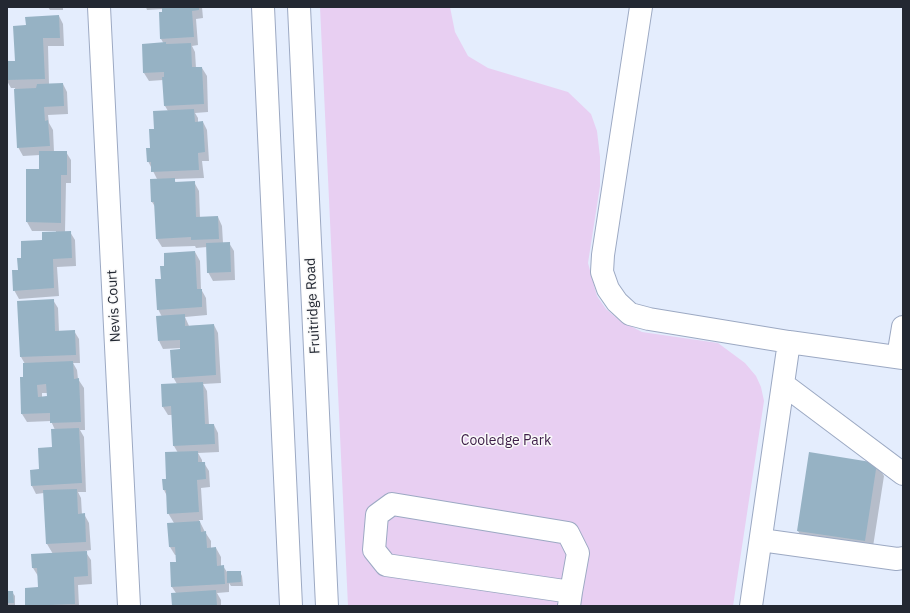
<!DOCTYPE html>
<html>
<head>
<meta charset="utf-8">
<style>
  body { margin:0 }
  #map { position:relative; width:910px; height:613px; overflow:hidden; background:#e4edfd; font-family:"IBM Plex Sans",sans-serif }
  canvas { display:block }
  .frame { position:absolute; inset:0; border:8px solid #232832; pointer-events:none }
</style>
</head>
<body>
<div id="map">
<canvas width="910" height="613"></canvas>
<div class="frame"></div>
</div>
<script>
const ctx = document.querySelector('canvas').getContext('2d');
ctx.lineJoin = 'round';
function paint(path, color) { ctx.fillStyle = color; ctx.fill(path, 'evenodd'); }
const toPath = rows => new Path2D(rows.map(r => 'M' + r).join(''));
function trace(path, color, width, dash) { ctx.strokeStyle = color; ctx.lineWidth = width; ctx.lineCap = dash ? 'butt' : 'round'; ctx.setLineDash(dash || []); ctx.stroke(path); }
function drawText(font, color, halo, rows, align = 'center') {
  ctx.font = font + ' "IBM Plex Sans",sans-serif'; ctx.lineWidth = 3; ctx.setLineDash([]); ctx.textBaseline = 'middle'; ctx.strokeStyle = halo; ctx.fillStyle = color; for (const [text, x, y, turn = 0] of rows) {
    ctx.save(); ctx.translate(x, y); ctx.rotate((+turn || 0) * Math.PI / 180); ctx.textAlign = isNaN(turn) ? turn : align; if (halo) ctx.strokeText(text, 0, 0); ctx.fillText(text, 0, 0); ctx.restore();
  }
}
const green = toPath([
  [320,7,450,7,455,32,468,56,488,68,568,92,591,114,597,131,600,157,600,186,588,263,597,296,606,309,619,320,642,332,718,343,745,363,756,376,761,387,764,401,733,606,348,606]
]);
const shadow = toPath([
  [48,7,63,7,63,10,50,10],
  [146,7,202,7,203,18,196,19,198,45,192,46,195,52,196,68,202,68,207,76,208,112,195,113,198,118,198,122,203,122,207,130,209,161,202,161,204,178,174,179,176,183,194,182,199,191,200,218,218,217,222,226,223,243,229,243,234,251,235,280,213,281,208,272,207,247,196,248,195,246,162,247,157,239,156,208,152,202,157,179,148,161,155,130,168,111,165,106,163,80,149,81,144,73,164,44,161,39,160,13,163,13,163,9,147,10],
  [59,16,63,24,64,46,48,46,49,84,63,84,67,92,68,114,48,115,49,123,53,130,54,152,66,152,71,160,71,183,66,183,65,232,70,232,75,240,76,266,57,267,59,296,19,299,14,290,22,259,43,240,56,232,56,231,32,231,27,222,27,170,40,170,40,155,23,156,18,147,15,88,11,88,7,81,7,62,16,61,27,26],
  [195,252,200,261,201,289,206,298,207,315,185,317,189,326,214,325,218,333,221,383,203,384,207,391,209,425,214,425,218,433,219,452,198,453,202,460,202,463,204,463,209,471,210,487,201,488,203,520,199,520,205,532,211,541,211,549,216,548,221,557,221,566,223,566,227,572,240,572,242,576,243,586,231,586,229,583,229,592,217,593,221,600,221,606,173,606,176,593,172,587,177,563,177,555,175,555,170,547,168,524,174,523,168,513,167,496,164,490,178,453,174,446,172,415,168,415,163,407,177,384,173,377,181,348,163,349,159,341,162,317,158,309,162,280,165,267],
  [53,300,58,308,59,332,74,331,79,339,80,363,73,363,77,370,78,379,84,388,85,430,80,430,84,437,86,492,78,492,81,498,82,515,84,514,89,523,91,550,85,551,91,560,92,584,78,585,79,606,26,606,39,588,38,576,33,568,53,554,47,544,44,493,36,494,32,486,53,448,55,430,51,421,27,422,22,414,21,378,24,378,25,364,21,357,18,302],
  [42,393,48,393,48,397,42,397],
  [877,464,884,476,872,553,805,543,798,531],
  [7,592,12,592,15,596,15,606,7,606]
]);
const building = toPath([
  [162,7,199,7,199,10,192,11,194,37,160,39,159,12,162,12],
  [59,15,60,38,43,38,45,79,7,80,7,61,15,61,13,26,26,25,25,17],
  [166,42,166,44,191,43,192,67,202,67,204,104,164,106,162,77,164,77,164,72,143,73,142,44],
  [63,83,64,106,44,107,45,121,48,120,50,146,17,148,14,89,36,88,37,84],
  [194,109,195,122,203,121,205,152,198,153,199,170,151,172,151,162,147,162,146,148,150,148,149,129,154,129,153,111],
  [39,151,67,151,67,175,61,175,61,223,26,222,26,169,39,169],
  [175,178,175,182,195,181,196,217,218,216,219,239,191,240,191,237,156,239,154,202,151,202,150,179],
  [71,231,72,258,53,259,54,288,13,291,12,270,18,270,17,258,21,258,21,241,42,240,42,232],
  [230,242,231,272,207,273,206,243],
  [195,251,197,289,202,289,202,307,157,310,155,279,161,279,160,266,164,266,164,253],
  [54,299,55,331,75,330,76,355,20,357,17,301],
  [185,314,185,326,214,324,216,375,172,378,170,350,180,349,180,340,158,341,156,316],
  [73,361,74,379,79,378,81,422,50,423,50,413,21,414,20,377,23,377,23,363],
  [46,384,47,396,38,397,37,385],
  [203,382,205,424,214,424,215,444,173,446,171,406,162,407,161,384],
  [79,428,82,483,31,486,30,470,39,469,38,448,52,447,51,429],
  [198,451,198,462,205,462,206,479,197,480,199,512,167,514,166,490,163,490,162,479,166,479,165,452],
  [809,452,877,463,865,541,797,531],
  [77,489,78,514,85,513,86,542,46,544,43,490],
  [200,521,201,532,206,531,207,548,216,547,217,566,224,565,225,584,171,587,170,562,176,562,175,547,169,547,167,523],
  [87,551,88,576,74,577,75,604,25,606,25,588,38,587,37,568,32,568,31,554],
  [227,571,241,571,241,582,227,583],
  [216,590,217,606,172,606,171,593],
  [7,591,13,591,14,603,7,603]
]);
const minor = toPath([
  [99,7,129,606],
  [641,7,603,255,602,272,608,289,617,302,630,314,649,319,789,342,903,358],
  [898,357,903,327],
  [783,384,903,474],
  [761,540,897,559,903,558],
  [569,606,571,592,578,553,568,533,392,504,377,515,374,550,386,565,571,592],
  [751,606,789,342]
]);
const major = toPath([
  [263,7,291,606],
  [299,7,327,606]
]);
const streetNames = [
  ["Nevis Court",114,306,-93],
  ["Fruitridge Road",313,306,-93]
];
const parkNames = [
  ["Cooledge Park",506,441]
];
paint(green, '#e8cff2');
paint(shadow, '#0003');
paint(building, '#96b2c4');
trace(minor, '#9ca9c3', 24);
trace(major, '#9ca9c3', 24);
trace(minor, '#fff', 22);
trace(major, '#fff', 22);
drawText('14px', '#232832', '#f9f9f9', streetNames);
drawText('14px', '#3e1e49', '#f9f9f9', parkNames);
</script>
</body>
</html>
